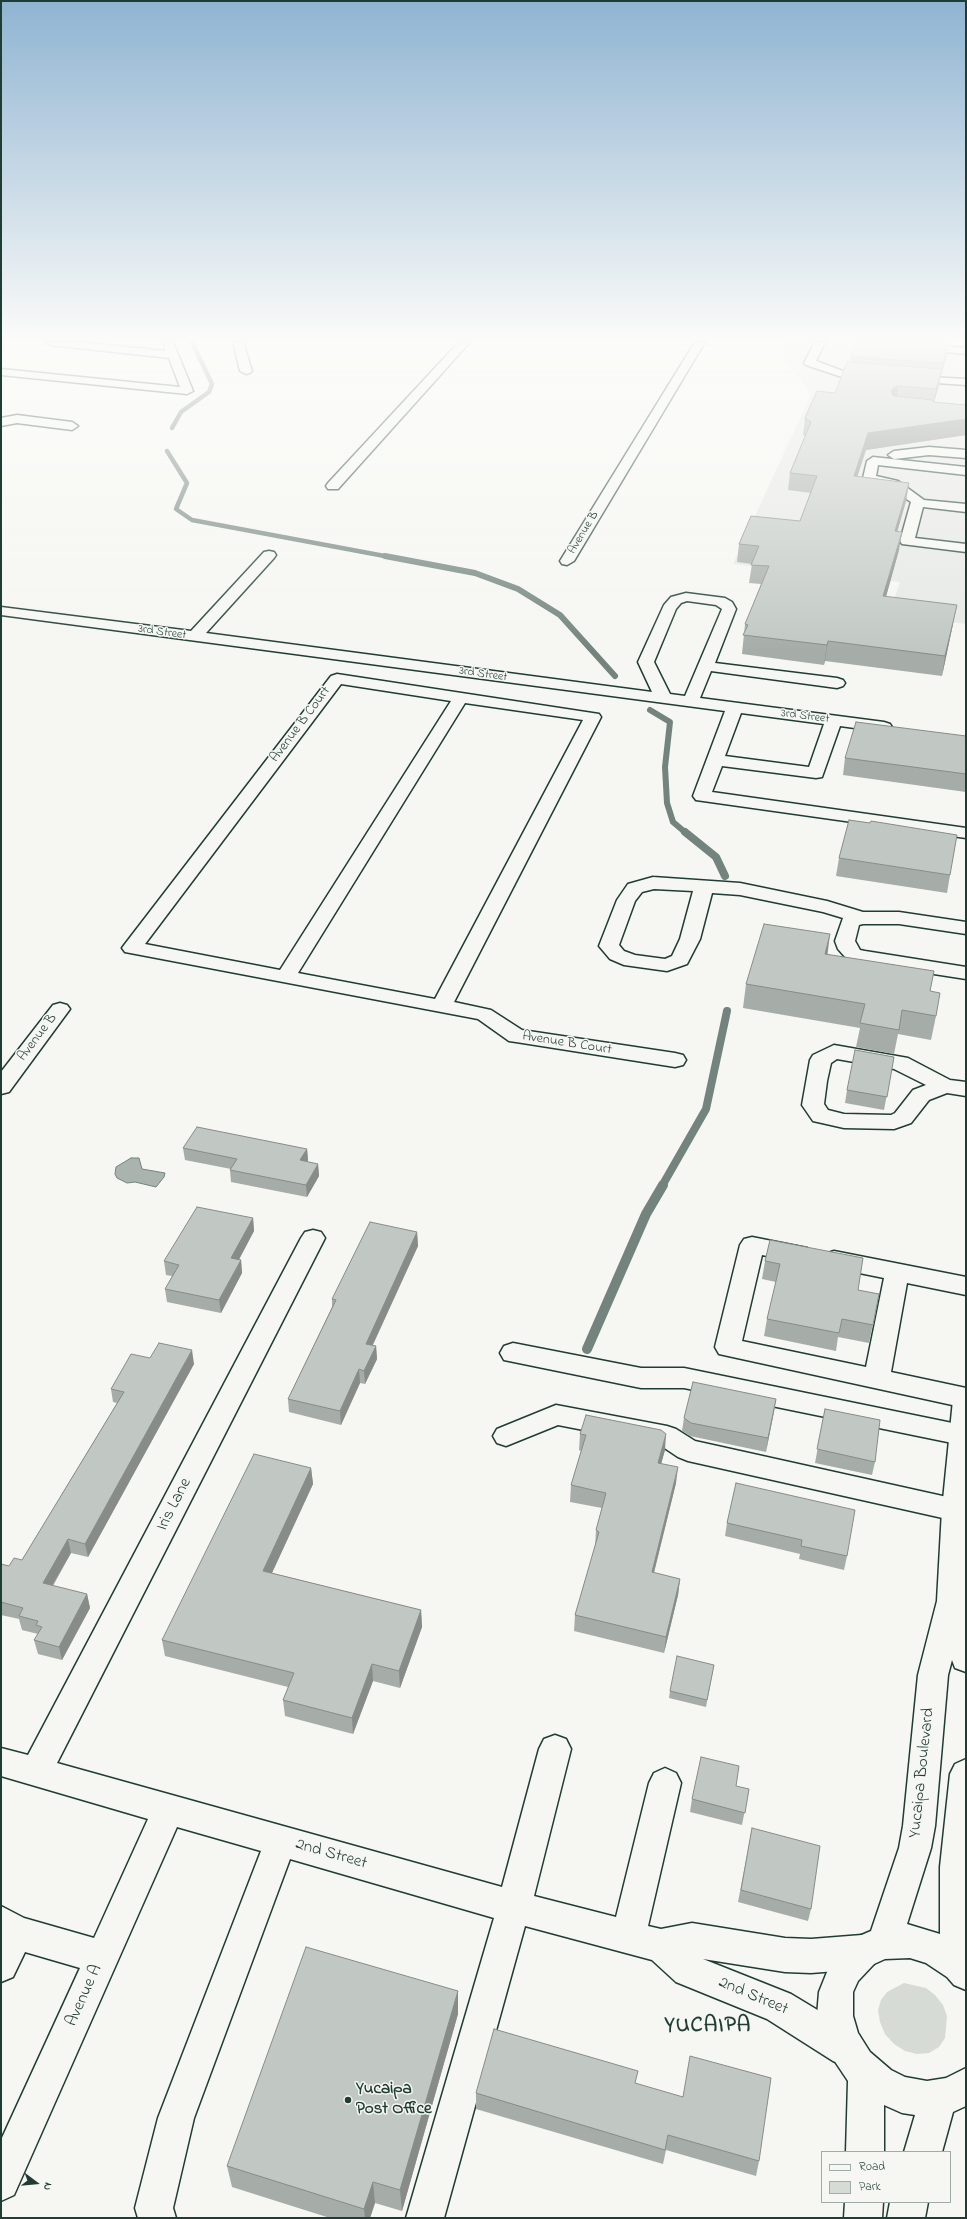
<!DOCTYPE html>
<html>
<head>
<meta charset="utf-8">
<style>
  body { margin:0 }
  #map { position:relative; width:967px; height:2219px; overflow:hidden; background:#f6f6f2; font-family:"Indie Flower",sans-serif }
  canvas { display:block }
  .frame { position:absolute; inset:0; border:2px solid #1f3d34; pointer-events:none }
  .legend { position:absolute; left:821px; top:2151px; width:130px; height:52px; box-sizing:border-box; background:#f6f6f2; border:1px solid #a0aca6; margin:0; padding:5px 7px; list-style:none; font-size:12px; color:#1f3d34 }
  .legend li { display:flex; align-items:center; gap:8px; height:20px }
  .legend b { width:20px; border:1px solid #a0aca6 }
  .north { position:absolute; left:16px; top:2163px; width:40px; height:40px; -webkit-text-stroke:3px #f6f6f2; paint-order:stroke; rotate:106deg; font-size:11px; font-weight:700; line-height:16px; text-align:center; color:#1f3d34 }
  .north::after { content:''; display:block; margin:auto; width:14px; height:18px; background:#1f3d34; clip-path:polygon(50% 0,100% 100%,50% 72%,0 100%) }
</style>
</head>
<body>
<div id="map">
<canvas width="967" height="2219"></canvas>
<div class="frame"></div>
<ul class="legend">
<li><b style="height:5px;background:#f6f6f2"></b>Road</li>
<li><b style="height:11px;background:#d6dbd6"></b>Park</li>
</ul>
<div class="north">N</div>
</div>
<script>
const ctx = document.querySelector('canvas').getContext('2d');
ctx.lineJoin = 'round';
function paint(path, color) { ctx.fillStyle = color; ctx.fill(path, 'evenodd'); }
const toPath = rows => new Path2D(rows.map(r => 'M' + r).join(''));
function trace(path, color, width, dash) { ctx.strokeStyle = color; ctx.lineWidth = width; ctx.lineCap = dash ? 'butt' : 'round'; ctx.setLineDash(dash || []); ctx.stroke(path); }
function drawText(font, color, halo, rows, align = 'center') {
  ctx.font = font + ' "Indie Flower",sans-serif'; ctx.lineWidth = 3; ctx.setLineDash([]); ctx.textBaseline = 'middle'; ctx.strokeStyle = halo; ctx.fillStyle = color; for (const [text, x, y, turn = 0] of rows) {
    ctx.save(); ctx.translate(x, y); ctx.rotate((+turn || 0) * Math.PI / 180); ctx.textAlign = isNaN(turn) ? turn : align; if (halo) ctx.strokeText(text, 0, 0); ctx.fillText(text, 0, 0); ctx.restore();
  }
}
const built = toPath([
  [780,342,930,342,966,345,966,624,889,614,900,582,733,564,811,394,787,363]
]);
const green = toPath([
  [904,1983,926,1988,935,1995,943,2005,947,2016,945,2038,939,2047,929,2053,917,2054,905,2051,894,2044,885,2034,880,2022,878,2010,881,2000,887,1992]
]);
const water = toPath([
  [131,1158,139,1158,142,1169,165,1173,164,1177,156,1187,135,1182,127,1183,117,1178,115,1174,116,1167,131,1158]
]);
const streamFar3 = toPath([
  [172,428,181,412,209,392,212,384,192,342],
  [167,451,187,483,176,509,192,520,390,557]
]);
const streamFar2 = toPath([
  [385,556,475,573,518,589,560,615,615,676],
  [650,710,670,722,665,767,667,803,673,822,686,833]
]);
const streamFar1 = toPath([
  [685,832,716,857,725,876],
  [662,1186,706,1109,727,1011]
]);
const stream = toPath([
  [587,1349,646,1214,663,1185]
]);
const minor = toPath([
  [45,342,79,342,166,351,163,342,173,342,193,391,187,394,1,375,1,369,180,387,169,358,50,345,45,342],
  [233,342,243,342,252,371,250,373,246,374,240,371,233,342],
  [459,342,470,342,338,489,328,489,326,486,328,483,459,342],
  [695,342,705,342,574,561,567,565,562,564,560,561,695,342],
  [815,342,825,342,816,361,843,371,872,373,878,376,872,379,842,377,806,365,804,363,815,342],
  [918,344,966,348,966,354,914,349,912,347,914,345,918,344],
  [910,376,966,379,966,385,906,381,904,379,910,376],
  [17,415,72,422,78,426,72,430,17,423,1,426,1,418,17,415],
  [929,447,966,450,966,458,929,455,894,459,888,455,894,451,929,447],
  [873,457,966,467,966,475,878,465,876,476,898,481,924,500,966,504,966,512,923,507,915,538,966,544,966,552,902,544,900,541,911,502,888,487,864,481,863,478,867,461,873,457],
  [269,551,274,552,276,555,274,558,206,633,652,692,638,662,664,605,671,597,686,593,725,598,732,602,736,609,715,663,837,678,843,680,845,683,843,686,837,688,711,671,700,698,884,722,890,724,892,727,890,730,884,732,840,726,822,777,816,778,722,766,712,792,966,828,966,838,696,800,693,796,725,711,1,615,1,607,191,631,264,552,269,551],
  [687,601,716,605,722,609,685,696,670,694,654,662,676,609,681,603,687,601],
  [741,713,824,724,809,767,725,756,741,713],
  [337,674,599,714,601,717,454,1002,491,1010,522,1030,675,1053,683,1055,686,1060,683,1065,675,1067,516,1042,509,1041,478,1019,125,952,122,948,125,944,331,676,337,674],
  [341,684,451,701,280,970,145,944,341,684],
  [465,703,583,720,435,999,298,973,465,703],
  [653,877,740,883,827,901,863,912,899,912,966,922,966,934,899,924,863,924,859,925,855,941,860,950,865,951,966,967,966,979,863,963,846,958,838,949,835,941,843,918,823,912,740,895,712,893,700,939,687,964,667,971,624,965,610,959,599,946,617,900,628,884,653,877],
  [654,889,693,891,680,939,672,956,665,959,635,955,624,951,619,945,635,901,642,892,654,889],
  [60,1003,67,1005,70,1009,9,1092,1,1094,1,1072,53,1005,60,1003],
  [834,1045,908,1058,950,1080,966,1082,966,1096,947,1093,929,1100,911,1123,894,1129,844,1128,813,1121,802,1105,810,1060,813,1055,834,1045],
  [837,1059,894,1069,926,1085,913,1090,895,1113,891,1115,844,1114,828,1110,824,1104,827,1081,831,1063,837,1059],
  [313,1230,321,1232,325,1238,57,1763,502,1887,539,1749,544,1739,555,1735,566,1739,571,1749,534,1896,616,1917,649,1783,654,1773,665,1768,676,1773,681,1783,648,1926,661,1929,692,1923,785,1938,811,1939,862,1935,874,1940,879,1952,874,1964,862,1969,811,1973,785,1972,703,1959,791,1994,859,2035,864,2048,859,2061,846,2066,833,2061,767,2019,676,1982,652,1960,525,1926,444,2218,406,2218,494,1918,290,1859,194,2118,173,2208,176,2218,138,2218,135,2208,158,2118,261,1851,177,1827,14,2195,1,2201,1,2140,80,1968,25,1952,13,1977,1,1982,1,1906,24,1918,94,1938,148,1819,1,1776,1,1748,28,1755,301,1238,305,1232,313,1230],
  [752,1237,807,1248,810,1254,807,1260,798,1262,762,1255,742,1341,866,1367,884,1278,825,1266,822,1260,825,1254,834,1251,966,1277,966,1295,907,1283,891,1372,966,1388,966,1408,719,1354,715,1347,740,1245,744,1239,752,1237],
  [513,1343,641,1368,684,1368,962,1425,966,1426,966,1444,962,1445,684,1388,641,1388,504,1360,500,1353,504,1346,513,1343],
  [556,1405,667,1426,676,1429,695,1441,956,1499,966,1502,966,1518,956,1521,688,1461,678,1457,660,1445,558,1425,506,1446,497,1443,493,1436,497,1429,556,1405]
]);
const major = toPath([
  [966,1390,966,1672,955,1668,952,1660,948,1675,935,1826,931,1848,907,1924,940,1934,940,1867,950,1774,955,1764,966,1759,966,1990,954,1985,947,1977,926,1963,910,1958,885,1959,874,1964,858,1981,853,1992,853,2016,858,2033,870,2052,891,2070,905,2077,927,2081,946,2078,966,2068,966,2106,953,2112,942,2152,904,2152,915,2115,902,2113,884,2105,884,2152,846,2152,848,2081,830,2054,825,2041,817,2016,819,1992,833,1957,850,1940,871,1931,899,1848,903,1826,918,1675,937,1601,942,1510,953,1400,957,1393,966,1390],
  [845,2202,883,2202,882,2218,844,2218,845,2202],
  [890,2202,928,2202,925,2218,887,2218,890,2202]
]);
const wall = toPath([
  [947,354,941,376,940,376,939,385,934,402,966,405,966,435,866,450,857,476,909,483,906,501,897,532,899,550,886,596,953,624,942,676,825,661,824,665,742,654,745,624,761,584,749,583,752,564,737,562,739,544,800,521,811,493,788,490,790,473,805,436,803,435,805,418,835,393,850,362,850,357],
  [966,736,966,792,843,775,845,758],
  [839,858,950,875,947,893,836,876],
  [827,954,930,991,936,1016,931,1040,898,1034,894,1054,856,1047,860,1028,743,1008,746,984],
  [894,1057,884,1110,845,1103,847,1090],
  [183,1148,307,1149,308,1160,307,1162,318,1164,319,1176,307,1197,231,1182,230,1170,231,1169,185,1160],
  [253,1218,254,1231,239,1259,241,1260,242,1273,221,1313,167,1302,165,1289,172,1276,166,1275,164,1261],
  [417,1232,418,1246,373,1345,376,1346,377,1359,365,1384,360,1383,341,1425,289,1412,288,1399,332,1307,332,1299],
  [770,1240,858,1290,879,1294,869,1343,838,1337,836,1351,764,1336,767,1319,776,1282,762,1279,765,1261],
  [150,1358,194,1364,88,1557,71,1553,53,1586,87,1594,90,1608,62,1660,38,1654,34,1640,38,1634,22,1630,19,1619,1,1615,1,1564,9,1566,22,1560,117,1403,113,1402,111,1389],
  [776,1399,766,1452,690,1436,682,1431,684,1418],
  [825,1409,875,1462,872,1475,815,1463],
  [580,1434,665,1450,661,1463,676,1483,654,1573,680,1579,678,1595,664,1653,574,1631,575,1615,595,1547,596,1530,602,1508,570,1502,571,1485,581,1451,579,1450],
  [311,1468,313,1484,272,1573,421,1610,422,1627,400,1688,373,1681,353,1734,285,1716,283,1700,288,1687,165,1656,162,1640],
  [736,1483,847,1556,844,1570,799,1559,800,1554,725,1536,727,1523],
  [713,1671,706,1707,669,1698,670,1691],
  [749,1789,742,1825,690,1812,692,1799],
  [752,1828,811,1909,808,1921,738,1902],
  [458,1991,458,2014,402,2211,375,2203,370,2218,330,2218,232,2187,227,2166],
  [636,2083,759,2161,756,2176,666,2150,663,2164,476,2109,476,2093]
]);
const shadedWall = toPath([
  [949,342,947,354,941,376,943,363],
  [942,369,939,385,933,406,936,389],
  [898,386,896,403,891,392,893,388],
  [966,419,966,435,866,450,852,493,854,476,868,433],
  [909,483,906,501,892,550,895,531],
  [902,532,899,550,881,615,883,596],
  [957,605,953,624,942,676,945,656],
  [828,641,825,661,824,665,827,645],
  [830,934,827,958,825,954],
  [307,1149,308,1160,301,1172,300,1160],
  [318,1164,319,1176,307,1197,306,1185],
  [253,1218,254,1231,233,1271,231,1258],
  [417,1232,418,1246,367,1357,366,1344],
  [241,1260,242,1273,221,1313,219,1300],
  [376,1346,377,1359,365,1384,364,1371],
  [192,1350,194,1364,88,1557,85,1544],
  [359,1369,360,1383,341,1425,340,1411],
  [776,1399,774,1412,766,1452,768,1438],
  [666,1434,665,1450,657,1479,658,1463],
  [678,1467,676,1483,650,1588,652,1572],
  [311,1468,313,1484,265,1588,263,1571],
  [68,1539,71,1553,46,1596,43,1583],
  [680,1579,678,1595,664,1653,666,1637],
  [87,1594,90,1608,62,1660,59,1647],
  [421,1610,422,1627,400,1688,399,1671],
  [372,1664,373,1681,353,1734,352,1718],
  [458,1991,458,2014,402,2211,400,2190],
  [373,2182,375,2203,370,2218,365,2218,364,2209]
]);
const building = toPath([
  [857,342,949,342,943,363,850,357,857,342],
  [847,362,942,369,936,389,898,386,893,388,891,392,894,396,933,400,933,402,966,405,966,419,868,433,854,476,909,483,895,531,902,532,883,596,957,605,945,656,828,641,827,645,743,635,748,625,745,624,769,566,751,565,759,546,739,544,751,516,800,521,817,476,790,473,811,422,805,418,817,391,835,393,847,362],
  [856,722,966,736,966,774,845,758,856,722],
  [849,820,870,823,871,821,957,835,950,875,839,858,849,820],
  [764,924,830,934,825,954,934,971,930,991,940,993,936,1016,902,1010,899,1030,860,1023,865,1004,746,984,764,924],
  [855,1050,894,1057,887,1097,847,1090,855,1050],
  [197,1127,307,1149,300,1160,318,1164,306,1185,230,1170,237,1159,183,1148,197,1127],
  [197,1207,253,1218,231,1258,241,1260,219,1300,165,1289,179,1265,164,1261,197,1207],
  [370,1222,417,1232,366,1344,376,1346,364,1371,359,1369,340,1411,288,1399,336,1300,332,1299,370,1222],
  [770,1240,863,1258,858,1290,879,1294,873,1325,842,1319,839,1333,767,1319,780,1264,765,1261,770,1240],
  [159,1343,192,1350,85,1544,68,1539,43,1583,87,1594,59,1647,34,1640,42,1627,36,1625,38,1621,19,1616,23,1608,1,1602,1,1564,9,1566,14,1558,22,1560,124,1392,111,1389,131,1354,150,1358,159,1343],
  [693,1382,776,1399,768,1438,691,1423,684,1418,693,1382],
  [825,1409,880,1420,875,1462,817,1449,825,1409],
  [586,1415,661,1430,666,1434,658,1463,678,1467,652,1572,680,1579,666,1637,575,1615,599,1532,596,1530,606,1493,571,1485,586,1435,580,1434,586,1415],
  [254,1454,311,1468,263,1571,421,1610,399,1671,372,1664,352,1718,283,1700,294,1673,162,1640,254,1454],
  [736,1483,855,1510,847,1556,801,1546,802,1540,727,1523,736,1483],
  [677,1656,714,1665,707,1700,670,1691,677,1656],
  [701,1757,739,1766,736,1786,749,1789,745,1813,692,1799,701,1757],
  [752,1828,820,1846,811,1909,741,1890,752,1828],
  [306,1947,458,1991,400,2190,373,2182,364,2209,227,2166,306,1947],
  [494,2029,638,2071,635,2083,683,2097,690,2056,771,2078,759,2161,668,2135,665,2150,476,2093,494,2029]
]);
const markers = [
  [348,2100,4,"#1f3d34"]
];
const farStreetnames = [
  ["Avenue B",584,533,-59],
  ["3rd Street",162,633,8],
  ["3rd Street",483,675,8],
  ["3rd Street",805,717,7]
];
const streetNames = [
  ["Avenue B Court",301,725,-53],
  ["Avenue B",38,1038,-53],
  ["Avenue B Court",567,1044,9]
];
const nearStreetnames = [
  ["Iris Lane",175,1505,-63],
  ["Yucaipa Boulevard",923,1773,-84],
  ["2nd Street",331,1855,16],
  ["Avenue A",85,1996,-66],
  ["2nd Street",753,1997,23]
];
const nearPoinames = [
  ["Yucaipa",356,2090],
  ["Post Office",356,2110]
];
const nearDistrictnames = [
  ["YUCAIPA",708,2027]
];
paint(built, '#e6e8e4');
paint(green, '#d6dbd6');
paint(water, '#aab3ae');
trace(water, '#72847d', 1);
trace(streamFar3, '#72847d', 4.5);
trace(streamFar2, '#72847d', 6);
trace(streamFar1, '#72847d', 8);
trace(stream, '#72847d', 10);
trace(minor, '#1f3d34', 3);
trace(major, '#1f3d34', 3);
paint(minor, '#f6f6f2');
paint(major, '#f6f6f2');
paint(wall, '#a6aca8');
paint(shadedWall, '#878c88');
paint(building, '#c1c8c3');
trace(building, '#878c88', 1);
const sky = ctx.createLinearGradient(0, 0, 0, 652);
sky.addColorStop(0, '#8fb4d1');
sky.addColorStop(0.52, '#fbfbf9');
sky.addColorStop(1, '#fbfbf900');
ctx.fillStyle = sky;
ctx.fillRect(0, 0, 967, 652);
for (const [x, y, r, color] of markers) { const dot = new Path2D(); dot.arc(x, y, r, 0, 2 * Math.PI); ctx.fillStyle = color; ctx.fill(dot); trace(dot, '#f6f6f2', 1.5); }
drawText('12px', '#1f3d34', '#f6f6f2', farStreetnames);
drawText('14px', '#1f3d34', '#f6f6f2', streetNames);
drawText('17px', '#1f3d34', '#f6f6f2', nearStreetnames);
drawText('bold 17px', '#1f3d34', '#f6f6f2', nearPoinames, 'left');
ctx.letterSpacing = '1px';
drawText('bold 22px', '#1f3d34', '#f6f6f2', nearDistrictnames);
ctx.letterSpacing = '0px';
</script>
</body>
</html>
